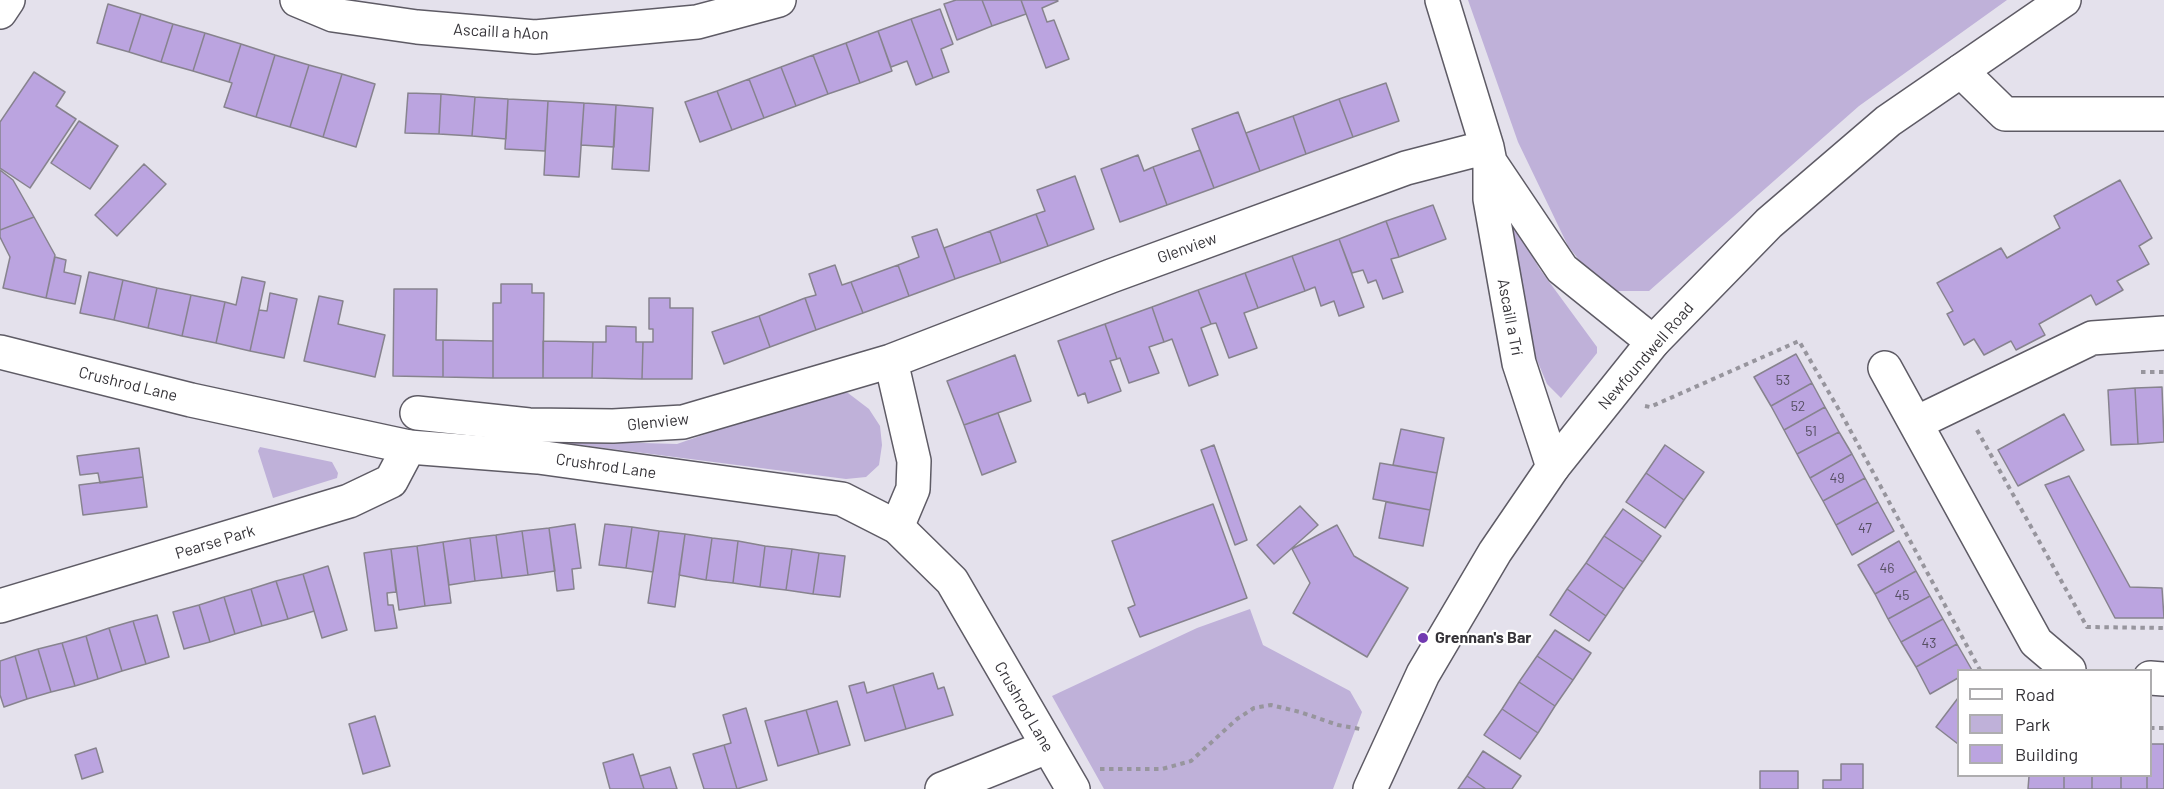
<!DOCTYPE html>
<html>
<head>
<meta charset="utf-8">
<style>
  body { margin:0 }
  #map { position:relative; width:2164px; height:789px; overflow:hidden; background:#e4e1ec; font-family:Barlow,sans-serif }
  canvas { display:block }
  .legend { position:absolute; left:1957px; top:669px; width:195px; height:108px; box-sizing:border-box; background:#fff; border:2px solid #aeadaf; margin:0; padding:8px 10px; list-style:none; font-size:18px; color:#353338 }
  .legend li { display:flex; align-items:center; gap:12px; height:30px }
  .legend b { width:30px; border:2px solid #aeadaf }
</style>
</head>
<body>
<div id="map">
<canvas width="2164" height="789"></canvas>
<ul class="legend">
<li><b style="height:8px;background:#fff"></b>Road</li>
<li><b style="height:16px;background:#bfb1d9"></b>Park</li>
<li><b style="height:16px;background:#bba4e0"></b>Building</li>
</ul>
</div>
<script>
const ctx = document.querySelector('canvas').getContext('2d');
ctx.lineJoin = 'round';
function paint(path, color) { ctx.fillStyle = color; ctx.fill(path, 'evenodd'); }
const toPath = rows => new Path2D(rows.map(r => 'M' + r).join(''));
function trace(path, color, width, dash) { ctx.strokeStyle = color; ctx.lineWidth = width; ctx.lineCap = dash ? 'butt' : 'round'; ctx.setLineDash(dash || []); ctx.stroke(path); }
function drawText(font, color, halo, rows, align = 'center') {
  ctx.font = font + ' Barlow,sans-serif'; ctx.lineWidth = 4.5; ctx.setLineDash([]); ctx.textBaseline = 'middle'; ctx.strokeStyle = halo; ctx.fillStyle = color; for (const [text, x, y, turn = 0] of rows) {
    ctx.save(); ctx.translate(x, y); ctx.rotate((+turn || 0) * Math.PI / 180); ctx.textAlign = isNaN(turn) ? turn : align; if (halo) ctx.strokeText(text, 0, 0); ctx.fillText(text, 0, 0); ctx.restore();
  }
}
const green = toPath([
  [1468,0,2007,0,1859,106,1649,291,1604,291,1568,246,1518,142],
  [1499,196,1539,268,1597,347,1597,353,1561,398,1547,384,1534,353],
  [827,392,848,393,869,409,880,426,882,445,879,465,866,477,846,479,542,440,677,444],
  [260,447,332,462,338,473,337,478,273,498,258,451],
  [1250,609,1263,645,1350,691,1362,712,1333,789,1104,789,1052,696,1197,628]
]);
const building = toPath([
  [956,0,982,0,992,26,957,40,944,4,956,0],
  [982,0,1021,0,1026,14,992,26,982,0],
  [1021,0,1057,0,1058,1,1042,8,1047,22,1054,20,1069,59,1046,68,1021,0],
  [108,4,141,14,129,52,97,43,108,4],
  [940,9,953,44,941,49,949,72,933,78,911,19,940,9],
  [141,14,173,24,161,62,129,52,141,14],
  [911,19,933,78,916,85,907,61,891,67,878,31,911,19],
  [173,24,205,33,193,71,161,62,173,24],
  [878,31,892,71,860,83,846,43,878,31],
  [205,33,241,44,229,82,193,71,205,33],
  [846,43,860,83,828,94,813,55,846,43],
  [241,44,275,55,256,117,224,107,232,83,229,82,241,44],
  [275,55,309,65,290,127,256,117,275,55],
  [813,55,828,94,796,106,781,67,813,55],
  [309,65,342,74,323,137,290,127,309,65],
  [781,67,796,106,764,118,749,79,781,67],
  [34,72,65,92,56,106,76,119,30,188,0,168,0,122,34,72],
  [342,74,375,84,356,147,323,137,342,74],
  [749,79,764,118,732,130,717,91,749,79],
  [1386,83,1399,121,1353,137,1339,99,1386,83],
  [717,91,732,130,700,142,685,102,717,91],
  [408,93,441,94,439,134,405,133,408,93],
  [441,94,475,97,472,136,439,134,441,94],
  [475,97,508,99,506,139,472,136,475,97],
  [508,99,548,101,545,151,505,149,508,99],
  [1339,99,1353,137,1306,154,1293,116,1339,99],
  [548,101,584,103,579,177,544,175,548,101],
  [584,103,616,105,614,147,581,145,584,103],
  [616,105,653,108,649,171,612,169,616,105],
  [1238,112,1260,171,1214,188,1192,129,1238,112],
  [1293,116,1306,154,1260,171,1246,133,1293,116],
  [79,121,118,146,90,189,51,163,79,121],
  [1200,150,1214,188,1167,205,1153,167,1200,150],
  [1138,155,1144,171,1153,167,1167,205,1120,222,1101,169,1138,155],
  [144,164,166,184,117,236,95,215,144,164],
  [0,170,13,180,34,217,0,230,0,170],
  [1075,176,1094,229,1048,246,1036,214,1045,211,1037,190,1075,176],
  [2120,180,2152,238,2139,246,2149,264,2117,281,2123,290,2096,305,2091,295,2039,324,2045,335,2016,350,2011,341,1984,355,1974,339,1964,345,1947,314,1953,311,1937,283,2001,248,2007,258,2060,228,2054,216,2120,180],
  [1433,205,1446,239,1399,257,1386,221,1433,205],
  [1036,214,1048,246,1001,263,990,231,1036,214],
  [34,217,55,255,46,298,3,288,10,257,0,237,0,230,34,217],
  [1386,221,1399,257,1391,259,1403,292,1383,299,1376,280,1368,283,1363,270,1352,273,1339,239,1386,221],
  [937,229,955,279,909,296,898,265,919,257,912,237,937,229],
  [990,231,1001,263,955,279,944,248,990,231],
  [1339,239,1364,307,1339,316,1334,301,1321,306,1315,287,1305,291,1292,256,1339,239],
  [1292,256,1305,291,1258,308,1245,273,1292,256],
  [55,257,66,260,64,272,81,276,75,304,46,298,55,257],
  [835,265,842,285,851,282,863,313,816,330,805,298,816,295,809,274,835,265],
  [898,265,909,296,863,313,851,282,898,265],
  [89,272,123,280,114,320,80,313,89,272],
  [1245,273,1258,308,1244,313,1257,348,1229,358,1216,323,1211,324,1198,290,1245,273],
  [242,277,265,282,250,351,216,343,225,302,236,305,242,277],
  [123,280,157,288,148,328,114,320,123,280],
  [501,284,532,284,532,293,544,293,543,378,493,378,493,303,501,303,501,284],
  [157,288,191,295,182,336,148,328,157,288],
  [394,289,437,289,436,340,443,340,443,377,393,376,394,289],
  [1198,290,1211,324,1201,328,1218,375,1189,386,1172,339,1164,342,1152,307,1198,290],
  [270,293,297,299,284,358,250,351,259,310,267,311,270,293],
  [191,295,225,302,216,343,182,336,191,295],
  [319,296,343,301,338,324,385,335,375,377,304,361,319,296],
  [649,298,670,298,670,308,693,308,692,379,642,379,643,342,653,342,653,329,649,329,649,298],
  [805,298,816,330,770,347,759,316,805,298],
  [1152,307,1164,342,1149,347,1159,373,1129,383,1120,358,1117,359,1105,324,1152,307],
  [759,316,770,347,724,364,712,332,759,316],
  [1105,324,1117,359,1110,361,1121,391,1088,403,1085,393,1078,396,1058,341,1105,324],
  [606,326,636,327,636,342,643,342,642,379,592,378,593,342,606,342,606,326],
  [443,340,493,341,493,378,443,377,443,340],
  [543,341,593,342,592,378,543,378,543,341],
  [1796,354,1812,383,1771,406,1754,377,1796,354],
  [1015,355,1031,401,964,425,947,381,1015,355],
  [1812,383,1825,407,1784,430,1771,406,1812,383],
  [2162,387,2164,442,2138,444,2135,388,2162,387],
  [2135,388,2138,444,2111,445,2108,390,2135,388],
  [1825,407,1839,432,1797,454,1784,430,1825,407],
  [998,413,1016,462,982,475,964,425,998,413],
  [2064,414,2084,450,2018,486,1998,450,2064,414],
  [1401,429,1444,438,1437,473,1393,465,1401,429],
  [1839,432,1852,454,1810,478,1797,454,1839,432],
  [1214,445,1247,540,1235,545,1201,450,1214,445],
  [1665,445,1704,472,1684,500,1646,473,1665,445],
  [139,448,143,477,100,483,98,473,80,475,77,456,139,448],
  [1852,454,1865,478,1823,501,1810,478,1852,454],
  [1380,463,1437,473,1430,510,1373,499,1380,463],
  [1646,473,1684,500,1665,528,1626,502,1646,473],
  [2069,476,2130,587,2162,588,2164,618,2115,618,2045,485,2069,476],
  [143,477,147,507,83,515,79,485,143,477],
  [1865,478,1878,502,1836,525,1823,501,1865,478],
  [1386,502,1430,510,1423,546,1379,538,1386,502],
  [1878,502,1894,531,1852,555,1836,525,1878,502],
  [1213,504,1247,598,1140,637,1128,608,1135,605,1112,541,1213,504],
  [1300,506,1318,525,1274,564,1257,545,1300,506],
  [1623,509,1661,536,1643,562,1604,536,1623,509],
  [575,524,581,568,572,569,574,589,557,591,549,528,575,524],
  [605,524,632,527,626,568,599,565,605,524],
  [1337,525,1354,556,1408,588,1367,657,1293,613,1310,583,1292,549,1337,525],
  [632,527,659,531,653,572,626,568,632,527],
  [549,528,555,571,528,575,522,531,549,528],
  [522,531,528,575,502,578,496,535,522,531],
  [659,531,685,534,675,607,648,603,659,531],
  [685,534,712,538,706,580,679,575,685,534],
  [496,535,502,578,475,581,470,538,496,535],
  [1604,536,1643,562,1624,589,1586,563,1604,536],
  [470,538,475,581,449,585,443,542,470,538],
  [712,538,738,541,733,583,706,580,712,538],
  [738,541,765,546,760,587,733,583,738,541],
  [1899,541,1916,571,1875,594,1858,565,1899,541],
  [443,542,451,603,425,606,417,546,443,542],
  [417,546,425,606,399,610,391,549,417,546],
  [765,546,792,549,786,590,760,587,765,546],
  [391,549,396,592,387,593,388,605,393,605,397,628,375,631,364,553,391,549],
  [792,549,819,553,813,594,786,590,792,549],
  [819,553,845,556,840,597,813,594,819,553],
  [1586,563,1624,589,1606,616,1567,589,1586,563],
  [328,566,347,630,322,638,303,574,328,566],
  [1916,571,1930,596,1888,619,1875,594,1916,571],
  [303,574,314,611,288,619,276,581,303,574],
  [276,581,288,619,262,626,251,589,276,581],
  [251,589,262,626,235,634,224,597,251,589],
  [1567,589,1606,616,1589,641,1550,615,1567,589],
  [1930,596,1943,619,1901,642,1888,619,1930,596],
  [224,597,235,634,210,642,199,605,224,597],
  [199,605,210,642,184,649,173,612,199,605],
  [157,615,169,657,146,664,133,621,157,615],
  [1943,619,1957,644,1916,667,1901,642,1943,619],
  [133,621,146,664,122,671,109,628,133,621],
  [109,628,122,671,98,679,86,636,109,628],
  [1555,630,1591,653,1573,680,1537,656,1555,630],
  [86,636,98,679,75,686,62,643,86,636],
  [62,643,75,686,51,692,38,649,62,643],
  [1957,644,1972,670,1958,670,1958,678,1930,694,1916,667,1957,644],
  [38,649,51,692,27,699,15,656,38,649],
  [15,656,27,699,4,707,0,695,0,661,15,656],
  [1537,656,1573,680,1555,706,1519,682,1537,656],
  [933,673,938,689,944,687,953,715,906,729,893,685,933,673],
  [864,682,867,693,893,685,906,729,865,741,849,686,864,682],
  [1519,682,1555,706,1538,733,1502,709,1519,682],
  [1958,698,1958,744,1936,727,1958,698],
  [837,701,850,745,819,754,806,710,837,701],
  [746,708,767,780,737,789,724,745,731,743,723,715,746,708],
  [1502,709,1538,733,1520,759,1484,735,1502,709],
  [806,710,819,754,778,766,765,721,806,710],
  [375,716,390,766,363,774,349,724,375,716],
  [2150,744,2164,744,2164,789,2147,789,2147,776,2150,776,2150,744],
  [724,745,737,789,704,789,693,754,724,745],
  [96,748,103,772,82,779,75,755,96,748],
  [1483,751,1521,776,1512,789,1486,789,1467,776,1483,751],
  [633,754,644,789,610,789,603,763,633,754],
  [1841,764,1863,764,1863,789,1823,789,1823,780,1841,780,1841,764],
  [670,767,677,789,644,789,640,776,670,767],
  [1760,771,1798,771,1798,789,1760,789,1760,771],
  [1467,776,1486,789,1458,789,1467,776],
  [2029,776,2064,776,2064,789,2028,789,2029,776],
  [2064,776,2092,776,2092,789,2064,789,2064,776],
  [2092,776,2121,776,2121,789,2092,789,2092,776],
  [2121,776,2147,776,2147,789,2121,789,2121,776]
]);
const path = toPath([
  [2141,372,2164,372],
  [1645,406,1650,407,1799,341,1842,415,1980,670],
  [1977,430,2087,627,2164,628],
  [2150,728,2164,728],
  [1100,769,1162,769,1191,761,1237,719,1254,708,1271,705,1300,712,1338,725,1360,729]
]);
const minor = toPath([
  [297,0,333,15,417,27,535,37,697,22,779,0],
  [1442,0,1487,147,1490,162,1562,269,1653,342],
  [0,12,8,0],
  [1961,71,2005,114,2164,114],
  [1490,162,1490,199,1519,363,1553,467],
  [891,361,914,461,913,489,897,527],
  [1885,368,2036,642,2069,670],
  [417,413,529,425,613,426,683,422,891,361,1111,276,1406,168,1487,147],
  [1916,423,2092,338,2164,333],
  [0,606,349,501,391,481,409,447],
  [2150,678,2164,679],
  [942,789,1047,747]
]);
const secondary = toPath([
  [0,352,191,400,409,447,538,457,842,499,897,527,952,581,1073,789],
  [1370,789,1423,674,1495,552,1553,467,1653,342,1769,223,1888,121,2064,0]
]);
const markers = [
  [1423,638,6,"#723ab1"]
];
const numberNames = [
  ["53",1783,380],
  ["52",1798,406],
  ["51",1811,431],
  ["49",1837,478],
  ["47",1865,528],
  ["46",1887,568],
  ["45",1902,595],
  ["43",1929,643]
];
const streetNames = [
  ["Ascaill a hAon",501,32,3],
  ["Glenview",1187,248,-20],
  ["Ascaill a Trí",1510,317,79],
  ["Newfoundwell Road",1646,356,-49],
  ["Crushrod Lane",128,384,14],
  ["Glenview",658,422,-6],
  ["Crushrod Lane",606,466,8],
  ["Pearse Park",215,542,-17],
  ["Crushrod Lane",1024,707,60]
];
const poiNames = [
  ["Grennan's Bar",1435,638]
];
paint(green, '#bfb1d9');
paint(building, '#bba4e0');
trace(building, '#87838e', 1.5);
trace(minor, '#5e5b65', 36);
trace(secondary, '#5e5b65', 36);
trace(path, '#97959d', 4, [4.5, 4.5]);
trace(minor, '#fff', 33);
trace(secondary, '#fff', 33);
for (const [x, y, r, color] of markers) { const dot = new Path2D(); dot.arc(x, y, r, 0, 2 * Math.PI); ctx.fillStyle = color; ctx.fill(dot); trace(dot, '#fff', 2); }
drawText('14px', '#564f62', null, numberNames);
drawText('16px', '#353338', '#fff', streetNames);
drawText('bold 16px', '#353338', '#fff', poiNames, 'left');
</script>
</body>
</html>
